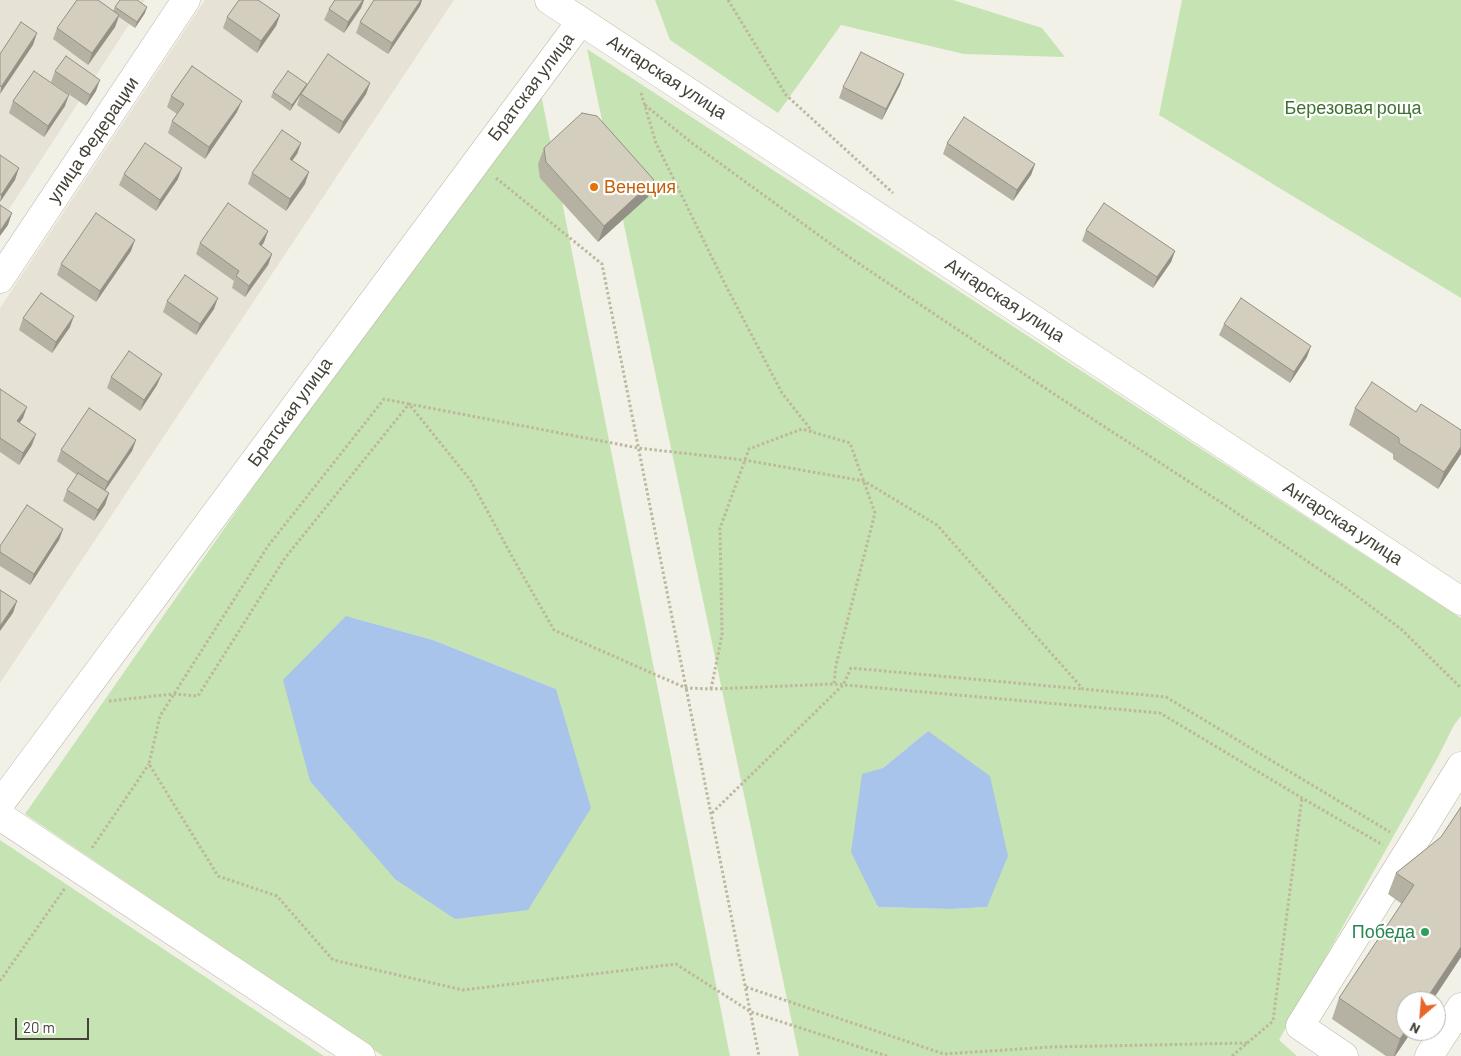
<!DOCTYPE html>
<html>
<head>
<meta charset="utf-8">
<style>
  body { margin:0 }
  #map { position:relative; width:1461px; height:1056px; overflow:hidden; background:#f2f1e7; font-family:Barlow,sans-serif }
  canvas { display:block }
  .north { position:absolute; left:1396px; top:991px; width:50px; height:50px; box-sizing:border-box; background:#fff; border:1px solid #b5b3af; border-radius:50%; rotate:207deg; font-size:14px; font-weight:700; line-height:20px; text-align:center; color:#454237 }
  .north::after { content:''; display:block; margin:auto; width:18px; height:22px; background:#e86529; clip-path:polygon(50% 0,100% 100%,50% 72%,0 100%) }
  .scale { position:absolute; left:15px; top:1018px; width:74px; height:22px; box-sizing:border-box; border:2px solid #454237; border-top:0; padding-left:6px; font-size:15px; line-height:18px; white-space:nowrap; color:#454237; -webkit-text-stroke:4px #fff; paint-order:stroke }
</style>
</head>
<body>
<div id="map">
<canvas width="1461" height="1056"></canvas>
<div class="north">N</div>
<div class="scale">20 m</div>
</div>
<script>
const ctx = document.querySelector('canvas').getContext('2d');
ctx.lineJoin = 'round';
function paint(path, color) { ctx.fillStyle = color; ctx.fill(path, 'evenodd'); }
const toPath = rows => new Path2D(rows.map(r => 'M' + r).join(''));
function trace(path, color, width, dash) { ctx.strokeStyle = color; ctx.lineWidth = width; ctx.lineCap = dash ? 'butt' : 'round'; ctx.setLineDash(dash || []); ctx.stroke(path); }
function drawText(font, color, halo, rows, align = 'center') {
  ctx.font = font + ' Barlow,sans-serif'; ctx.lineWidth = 4.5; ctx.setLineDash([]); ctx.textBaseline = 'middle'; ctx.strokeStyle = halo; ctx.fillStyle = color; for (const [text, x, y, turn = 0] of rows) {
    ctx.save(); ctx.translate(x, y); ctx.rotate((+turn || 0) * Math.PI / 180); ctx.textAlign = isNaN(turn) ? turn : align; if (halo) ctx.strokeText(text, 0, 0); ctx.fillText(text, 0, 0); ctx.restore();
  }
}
const residential = toPath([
  [0,0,145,0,0,223],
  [205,0,454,0,0,683,0,308]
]);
const green = toPath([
  [655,0,953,0,1042,28,1065,57,964,54,841,25,778,113,670,40],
  [1182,0,1461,0,1461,298,1159,115],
  [587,49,1461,618,1461,716,1454,725,1438,757,1279,1040,1297,1056,799,1056],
  [928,731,987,907,951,909,877,907,883,768],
  [538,79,730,1056,383,1056,25,814],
  [346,616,433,640,556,689],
  [0,840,324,1056,0,1056]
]);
const water = toPath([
  [346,616,433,640,556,689,591,808,528,910,455,919,395,879,310,781,283,680],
  [928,731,990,776,1008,856,987,907,951,909,878,907,851,852,862,774,883,768]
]);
const path = toPath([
  [728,0,786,95,893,193],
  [641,93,656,143,725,284,782,393,812,431],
  [645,105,692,143,846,255,1054,394,1225,505,1345,587,1401,629,1461,688],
  [496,178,602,264,759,1056],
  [711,689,722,635,720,528,749,449,802,429,850,443,875,513,836,665,834,684],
  [109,701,173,694,198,696,285,558,409,404,638,448,744,460,864,481,937,525,1083,689,1166,697,1390,832],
  [712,813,843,685,851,668,1082,689],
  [92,848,149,764],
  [0,981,65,888],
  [746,987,944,1054,1050,1047,1248,1043],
  [887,1056,751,1012,676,964,463,990,333,960,277,896,218,876,149,764,160,716,268,546,384,399,409,404,471,481,514,560,554,630,686,688,711,689,834,684,1160,713,1302,798,1383,845],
  [1232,1056,1273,1021,1302,798]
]);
const minor = toPath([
  [549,0,1461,601],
  [0,279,186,0],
  [0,804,581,21],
  [0,816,361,1056],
  [1344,1056,1300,1026,1461,766],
  [1429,1056,1461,1007]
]);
const wall = toPath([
  [335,0,364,0,361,8,344,33,324,20,329,9],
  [374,0,422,0,420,6,388,54,356,33,360,22],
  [115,7,145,13,135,28,119,17,115,27,88,65,53,39,57,28,113,11],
  [280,15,276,26,257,53,223,28,227,17],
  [55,71,96,91,86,106,51,82],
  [370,83,366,94,339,134,297,105,300,96,290,111,271,97,273,92,306,87],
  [900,85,882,120,839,98,843,87],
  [171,96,237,112,205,159,168,133,172,121,177,114,167,107],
  [13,101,65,106,44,137,9,113],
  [301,143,297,154,292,161,305,184,286,211,248,184,252,173],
  [947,143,1035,164,1031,175,1013,201,943,154],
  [544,148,654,180,648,197,598,242,540,178,538,164],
  [124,174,178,179,156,211,119,185],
  [1086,230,1175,251,1171,262,1153,288,1082,241],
  [268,231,264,242,262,246,272,254,268,265,245,297,232,288,234,281,196,254,200,243],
  [131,251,96,302,57,275,61,264],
  [167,301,214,309,196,335,163,312],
  [23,318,70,327,52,353,19,330],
  [1224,324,1307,357,1290,383,1219,335],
  [111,377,157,385,140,411,107,388],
  [0,389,23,418,19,423,32,445,19,465,0,452],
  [1355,408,1416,412,1461,430,1461,454,1438,489,1393,459,1393,454,1349,425],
  [136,440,132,451,105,491,109,493,105,505,94,521,63,501,67,490,77,475,57,461,61,450],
  [63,529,59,540,30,585,0,566,0,546],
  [1461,807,1461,957,1432,1001,1406,1031,1412,1031,1395,1056,1386,1056,1332,1019,1339,998,1402,904,1388,894,1396,873,1441,837]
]);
const shadedWall = toPath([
  [363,0,364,0,361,8,344,33,348,22],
  [421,0,422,0,420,6,388,54,392,43],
  [147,7,145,13,135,28,137,22],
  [119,15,115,27,88,65,92,53],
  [280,15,276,26,257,53,261,41],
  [37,33,33,45,0,94,1,87],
  [904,74,900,85,882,120,886,109],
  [100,80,96,91,86,106,90,95],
  [370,83,366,94,339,134,343,122],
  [307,84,305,89,301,94,290,111,292,105],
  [69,95,65,106,44,137,48,126],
  [242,101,237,112,205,159,209,147],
  [301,143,297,154,285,170,290,159],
  [1035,164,1031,175,1013,201,1017,190],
  [19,168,15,180,0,202,1,195],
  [182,168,178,179,156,211,160,200],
  [309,172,305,184,286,211,290,199],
  [654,180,648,197,598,242,604,226],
  [12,213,8,225,0,236,0,231],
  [268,231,264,242,255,255,259,244],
  [135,240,131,251,96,302,100,291],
  [1175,251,1171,262,1153,288,1157,277],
  [272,254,268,265,245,297,249,286],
  [218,298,214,309,196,335,200,324],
  [74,316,70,327,52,353,56,342],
  [1311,346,1307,357,1290,383,1294,372],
  [162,374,157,385,140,411,144,400],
  [27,407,23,418,13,432,17,421],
  [36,434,32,445,19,465,23,453],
  [136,440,132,451,103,493,108,482],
  [1461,447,1461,454,1438,489,1444,472],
  [109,493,105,505,94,521,98,510],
  [63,529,59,540,30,585,34,574],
  [17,601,13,613,0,631,0,626],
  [1461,947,1461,957,1432,1001,1425,1001],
  [1406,1030,1406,1031,1412,1031,1395,1056,1394,1056,1400,1039]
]);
const building = toPath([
  [77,0,98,0,119,15,92,53,57,28,77,0],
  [120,0,137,0,147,7,137,22,115,7,120,0],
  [239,0,258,0,280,15,261,41,227,17,239,0],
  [335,0,363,0,348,22,329,9,335,0],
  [374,0,421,0,392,43,360,22,374,0],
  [21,22,37,33,1,87,0,86,0,54,21,22],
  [861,52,904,74,886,109,843,87,861,52],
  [328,54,370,83,343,122,301,94,328,54],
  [66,56,100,80,90,95,55,71,66,56],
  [192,66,242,101,209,147,172,121,184,104,171,96,192,66],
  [34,71,69,95,48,126,13,101,34,71],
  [288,71,307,84,292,105,273,92,288,71],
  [582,113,597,116,654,180,604,226,546,162,544,148,582,113],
  [964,117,1035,164,1017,190,947,143,964,117],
  [282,130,301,143,290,159,309,172,290,199,252,173,282,130],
  [145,143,182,168,160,200,124,174,145,143],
  [0,155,19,168,1,195,0,195,0,155],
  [228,203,268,231,259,244,272,254,249,286,236,276,239,271,200,243,228,203],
  [1104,203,1175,251,1157,277,1086,230,1104,203],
  [0,205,12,213,0,231,0,205],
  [96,213,135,240,100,291,61,264,96,213],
  [185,275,218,298,200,324,167,301,185,275],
  [41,293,74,316,56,342,23,318,41,293],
  [1241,298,1311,346,1294,372,1224,324,1241,298],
  [129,351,162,374,144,400,111,377,129,351],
  [1372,382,1416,412,1421,404,1461,430,1461,447,1444,472,1399,443,1399,438,1355,408,1372,382],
  [0,389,27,407,17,421,36,434,23,453,0,438,0,389],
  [89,408,136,440,108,482,61,450,89,408],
  [78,473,109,493,98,510,67,490,78,473],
  [27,505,63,529,34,574,0,552,0,546,27,505],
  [0,590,17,601,0,626,0,590],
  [1461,807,1461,947,1425,1001,1406,1001,1406,1030,1400,1039,1339,998,1414,885,1396,873,1441,837,1461,807]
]);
const markers = [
  [594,187,5,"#e8710a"],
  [1425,932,5,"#2e9e5b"]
];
const streetNames = [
  ["Ангарская улица",667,77,33],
  ["Братская улица",531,87,-53],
  ["улица Федерации",93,140,-56],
  ["Ангарская улица",1005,300,33],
  ["Братская улица",290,412,-54],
  ["Ангарская улица",1343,523,33]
];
const parkNames = [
  ["Березовая роща",1353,108]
];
const foodNames = [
  ["Венеция",604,187]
];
const leisureNames = [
  ["Победа",1415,932]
];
paint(residential, '#e6e3d6');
paint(green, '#c6e3b3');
paint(water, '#a8c4ea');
trace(minor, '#bdbaab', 29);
trace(path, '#bdb79d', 3, [2.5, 2.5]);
trace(minor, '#fff', 28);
paint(wall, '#b5b1a3');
paint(shadedWall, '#949085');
paint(building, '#d3cebe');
trace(building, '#949085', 1);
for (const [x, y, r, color] of markers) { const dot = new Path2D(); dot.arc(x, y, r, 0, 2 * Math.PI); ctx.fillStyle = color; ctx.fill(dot); trace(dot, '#fff', 2); }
drawText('18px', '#454237', '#fff', streetNames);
drawText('18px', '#3d722f', '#fff', parkNames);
drawText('18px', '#c56008', '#fff', foodNames, 'left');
drawText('18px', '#27864d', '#fff', leisureNames, 'right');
</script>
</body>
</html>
